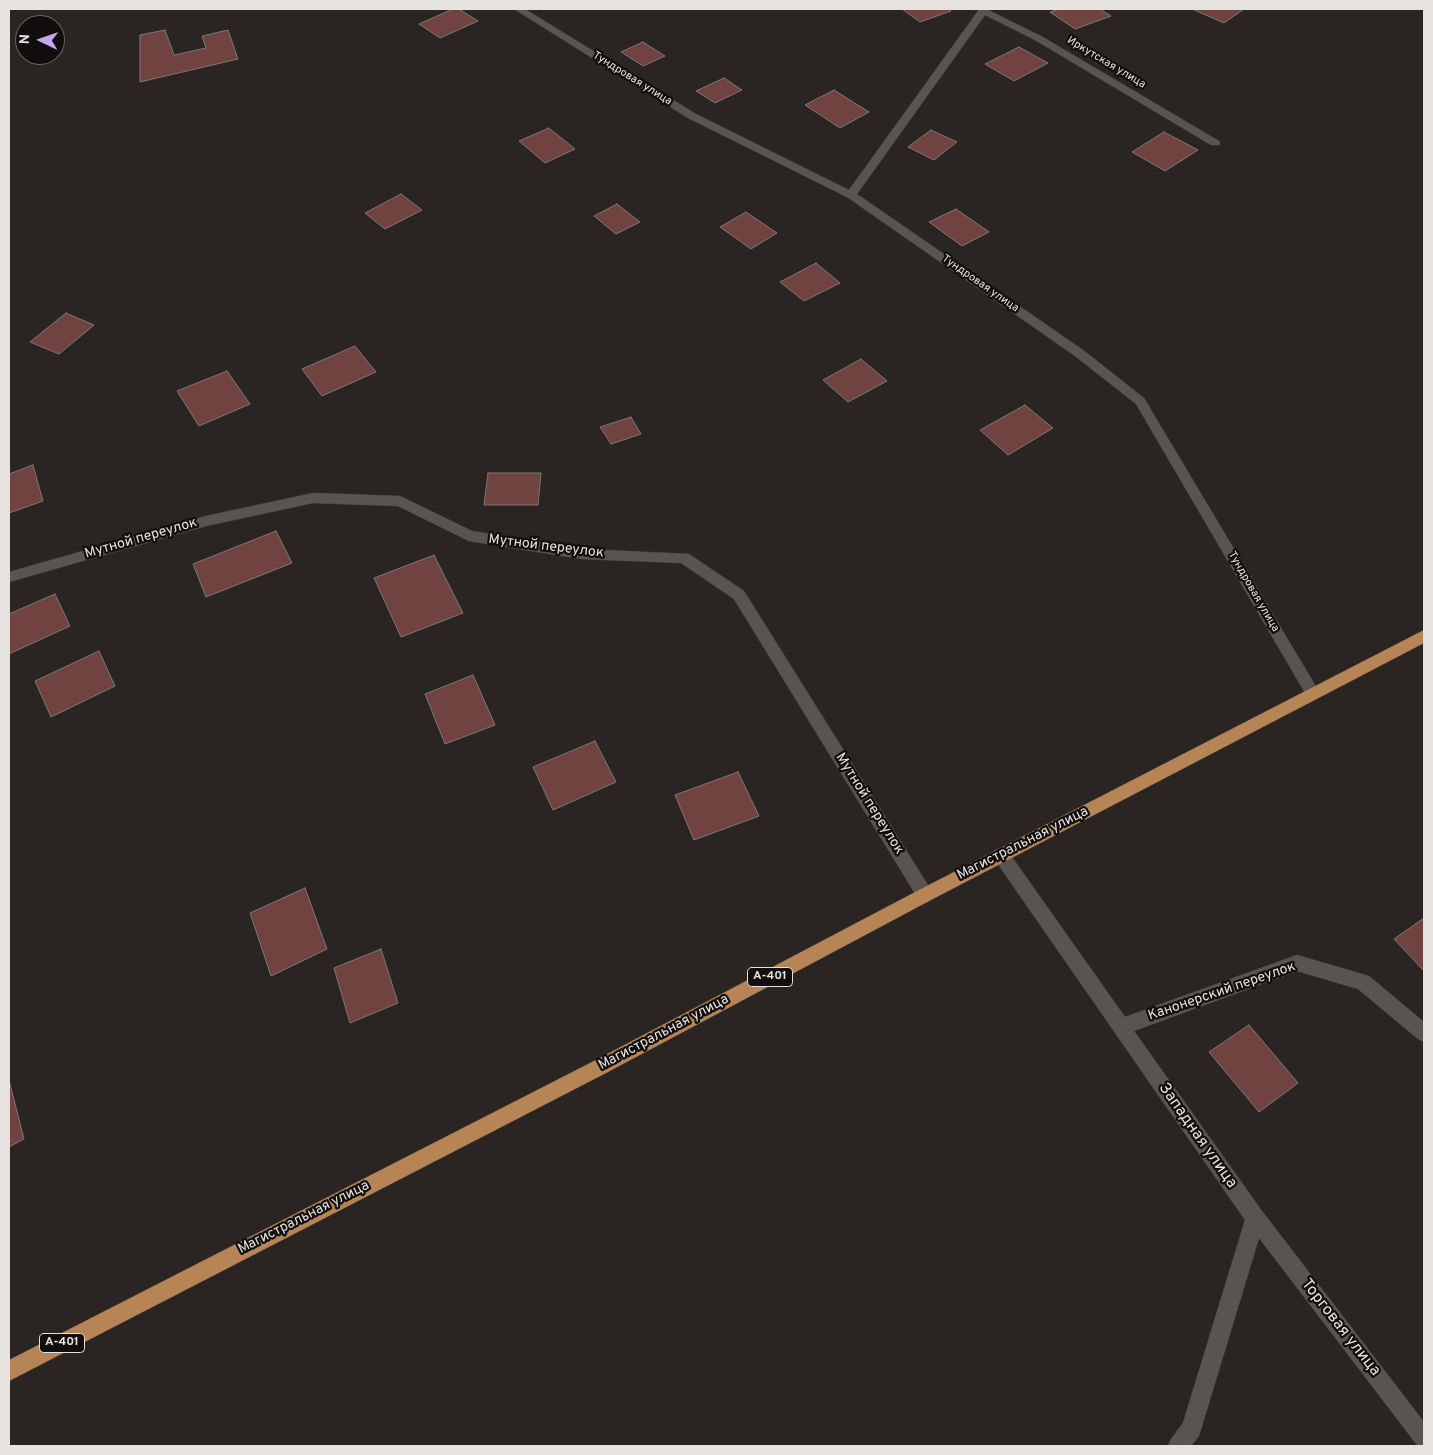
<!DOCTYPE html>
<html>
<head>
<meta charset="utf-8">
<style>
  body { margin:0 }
  #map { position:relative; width:1433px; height:1455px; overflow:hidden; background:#2a2523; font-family:Overpass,sans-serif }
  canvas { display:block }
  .frame { position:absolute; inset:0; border:10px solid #e5e2e0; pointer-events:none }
  .north { position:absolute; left:15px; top:15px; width:50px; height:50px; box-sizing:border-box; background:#110e0d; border:1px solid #666361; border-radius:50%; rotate:273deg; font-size:14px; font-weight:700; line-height:20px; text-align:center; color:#e5e2e0 }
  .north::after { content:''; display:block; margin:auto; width:18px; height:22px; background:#c7a6ef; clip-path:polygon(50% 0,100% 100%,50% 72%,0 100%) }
</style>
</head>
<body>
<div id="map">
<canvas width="1433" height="1455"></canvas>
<div class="frame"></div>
<div class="north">N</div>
</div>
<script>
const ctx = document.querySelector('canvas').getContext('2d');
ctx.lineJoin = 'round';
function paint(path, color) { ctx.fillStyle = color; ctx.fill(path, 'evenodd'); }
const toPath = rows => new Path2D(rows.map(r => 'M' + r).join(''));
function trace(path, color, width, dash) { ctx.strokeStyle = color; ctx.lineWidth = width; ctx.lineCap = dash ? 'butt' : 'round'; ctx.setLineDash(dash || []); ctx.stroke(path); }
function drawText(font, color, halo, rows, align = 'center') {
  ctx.font = font + ' Overpass,sans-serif'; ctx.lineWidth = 4.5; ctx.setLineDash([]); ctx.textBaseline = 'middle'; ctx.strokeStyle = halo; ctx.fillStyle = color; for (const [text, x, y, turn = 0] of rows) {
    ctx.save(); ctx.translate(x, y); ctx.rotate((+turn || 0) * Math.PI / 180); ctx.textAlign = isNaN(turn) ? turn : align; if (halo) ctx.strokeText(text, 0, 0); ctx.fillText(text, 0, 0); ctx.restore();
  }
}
const building = toPath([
  [453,9,459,9,478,21,440,38,419,24,453,9],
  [902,9,947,9,951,11,920,22,902,9],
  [1060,9,1100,9,1111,16,1075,29,1050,12,1060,9],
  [1192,9,1244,9,1224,23,1192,9],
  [165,30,174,55,206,48,202,36,228,30,238,59,140,82,140,35,165,30],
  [643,42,665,56,643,66,621,52,643,42],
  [1019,47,1048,63,1014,81,985,64,1019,47],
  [724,78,742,90,715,103,696,91,724,78],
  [834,90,869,112,840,128,805,105,834,90],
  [549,128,575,149,545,163,519,141,549,128],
  [931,130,957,142,934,160,908,147,931,130],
  [1164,132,1198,150,1165,171,1132,152,1164,132],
  [401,194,422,210,385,229,365,213,401,194],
  [617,204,640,222,616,234,594,216,617,204],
  [956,209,989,232,962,246,929,222,956,209],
  [746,212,777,233,751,249,720,227,746,212],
  [816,263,840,283,804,301,780,282,816,263],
  [66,313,94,325,59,354,30,342,66,313],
  [355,346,376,372,322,396,302,369,355,346],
  [861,359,887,381,848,402,823,380,861,359],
  [227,371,250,404,199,426,177,391,227,371],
  [1025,405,1053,428,1008,455,980,430,1025,405],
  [631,417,641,434,611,444,600,427,631,417],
  [33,465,43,501,9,513,9,474,33,465],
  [488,473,541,473,538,505,484,505,488,473],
  [276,531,292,563,206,597,193,564,276,531],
  [434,555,463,613,401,637,374,578,434,555],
  [55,594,70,626,9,654,9,614,55,594],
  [99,651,115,686,51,717,35,681,99,651],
  [473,675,495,725,445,744,425,694,473,675],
  [595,741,616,782,553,810,533,767,595,741],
  [738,772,759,816,694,840,675,795,738,772],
  [305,888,327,949,271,976,250,913,305,888],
  [1424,918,1424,971,1394,939,1424,918],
  [381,949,398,1003,350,1023,334,968,381,949],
  [1249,1025,1298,1083,1259,1112,1209,1052,1249,1025],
  [9,1080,24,1139,9,1147,9,1080]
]);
const street = toPath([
  [514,9,525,9,696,114,849,190,978,11,978,9,986,9,1041,36,1219,141,1220,143,1219,145,1211,145,1035,40,985,15,857,194,1083,350,1144,398,1318,690,1320,694,1318,698,1313,700,1308,698,1136,404,1075,356,847,197,688,118,514,9],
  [313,493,400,496,472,531,582,549,689,554,744,591,931,890,933,895,931,900,925,903,919,900,734,599,681,563,582,559,469,541,398,506,313,503,206,526,9,582,9,572,206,516,313,493],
  [1001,848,1007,850,1125,1017,1297,955,1369,976,1424,1022,1424,1042,1418,1039,1358,989,1297,971,1134,1031,1262,1211,1424,1422,1424,1446,1417,1445,1259,1238,1199,1436,1191,1446,1168,1446,1171,1439,1183,1423,1245,1220,995,860,993,855,995,850,1001,848]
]);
const primary = toPath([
  [1424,630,1424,643,931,900,606,1073,9,1381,9,1360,594,1061,919,890,1424,630]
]);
const farStreetnames = [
  ["Иркутская улица",1106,63,31],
  ["Тундровая улица",632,79,32],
  ["Тундровая улица",980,284,35],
  ["Тундровая улица",1253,592,60]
];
const shields = [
  [770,977,45],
  [62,1343,45]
];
const shieldNames = [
  ["А-401",770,977],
  ["А-401",62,1343]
];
const streetNames = [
  ["Мутной переулок",141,539,-16],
  ["Мутной переулок",546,547,7],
  ["Мутной переулок",869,804,58],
  ["Магистральная улица",1023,844,-27],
  ["Канонерский переулок",1222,992,-19],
  ["Магистральная улица",664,1033,-28],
  ["Магистральная улица",304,1218,-27]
];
const nearStreetnames = [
  ["Западная улица",1197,1136,55],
  ["Торговая улица",1340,1328,52]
];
paint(building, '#704240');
trace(building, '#7e7777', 1);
trace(street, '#45413f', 1);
trace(primary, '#45413f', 1);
paint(street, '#595351');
paint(primary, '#b78455');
drawText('11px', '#e5e2e0', '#110e0d', farStreetnames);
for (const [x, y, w] of shields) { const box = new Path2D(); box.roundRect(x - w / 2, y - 9.5, w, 19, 4); ctx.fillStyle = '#110e0d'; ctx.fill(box); trace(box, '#e5e2e0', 1); }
drawText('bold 12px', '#e5e2e0', null, shieldNames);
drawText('14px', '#e5e2e0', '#110e0d', streetNames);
drawText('16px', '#e5e2e0', '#110e0d', nearStreetnames);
</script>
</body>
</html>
